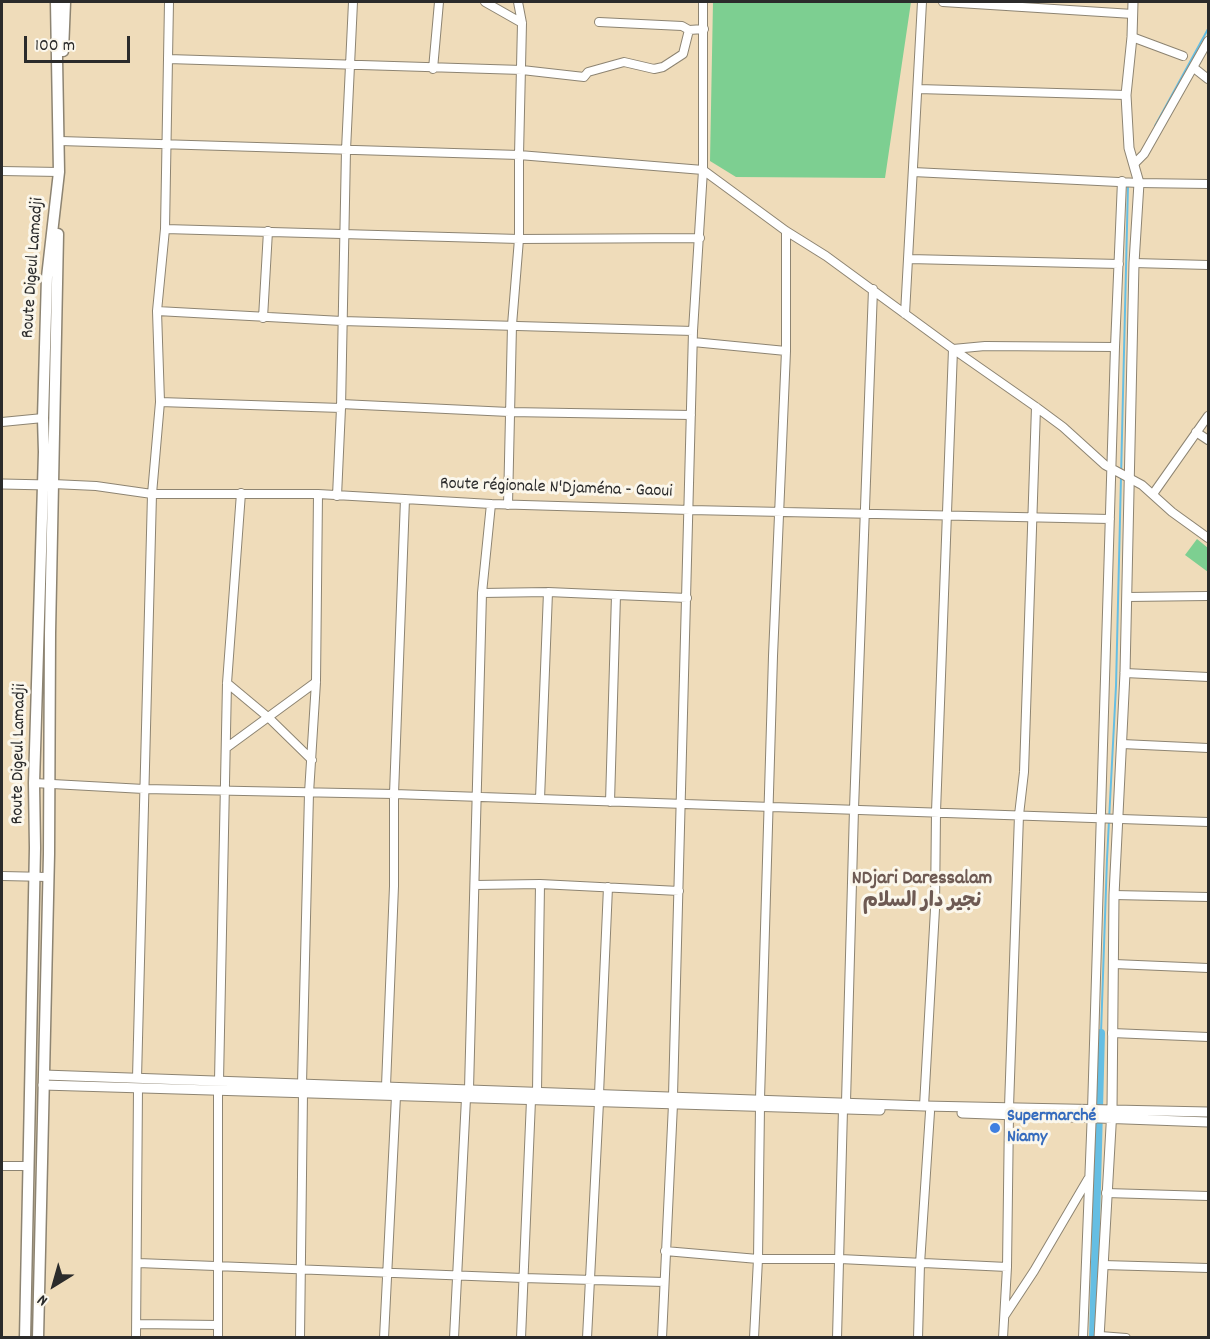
<!DOCTYPE html>
<html>
<head>
<meta charset="utf-8">
<style>
  body { margin:0 }
  #map { position:relative; width:1210px; height:1339px; overflow:hidden; background:#efdcba; font-family:Dekko,sans-serif }
  canvas { display:block }
  .frame { position:absolute; inset:0; border:3px solid #2b2b2b; pointer-events:none }
  .north { position:absolute; left:24px; top:1255px; width:60px; height:60px; -webkit-text-stroke:4px #fbf7ec; paint-order:stroke; rotate:217deg; font-size:16px; font-weight:700; line-height:24px; text-align:center; color:#2b2b2b }
  .north::after { content:''; display:block; margin:auto; width:21px; height:27px; background:#2b2b2b; clip-path:polygon(50% 0,100% 100%,50% 72%,0 100%) }
  .scale { position:absolute; left:24px; top:36px; width:106px; height:27px; box-sizing:border-box; border:3px solid #2b2b2b; border-top:0; padding-left:8px; font-size:18px; line-height:21px; white-space:nowrap; color:#2b2b2b; -webkit-text-stroke:4px #fbf7ec; paint-order:stroke }
</style>
</head>
<body>
<div id="map">
<canvas width="1210" height="1339"></canvas>
<div class="frame"></div>
<div class="north">N</div>
<div class="scale">100 m</div>
</div>
<script>
const ctx = document.querySelector('canvas').getContext('2d');
ctx.lineJoin = 'round';
function paint(path, color) { ctx.fillStyle = color; ctx.fill(path, 'evenodd'); }
const toPath = rows => new Path2D(rows.map(r => 'M' + r).join(''));
function trace(path, color, width, dash) { ctx.strokeStyle = color; ctx.lineWidth = width; ctx.lineCap = dash ? 'butt' : 'round'; ctx.setLineDash(dash || []); ctx.stroke(path); }
function drawText(font, color, halo, rows, align = 'center') {
  ctx.font = font + ' Dekko,"Playpen Sans Arabic",sans-serif'; ctx.lineWidth = 6; ctx.setLineDash([]); ctx.textBaseline = 'middle'; ctx.strokeStyle = halo; ctx.fillStyle = color; for (const [text, x, y, turn = 0] of rows) {
    ctx.save(); ctx.translate(x, y); ctx.rotate((+turn || 0) * Math.PI / 180); ctx.textAlign = isNaN(turn) ? turn : align; if (halo) ctx.strokeText(text, 0, 0); ctx.fillText(text, 0, 0); ctx.restore();
  }
}
const green = toPath([
  [713,2,911,2,885,178,736,177,710,161],
  [1197,539,1208,548,1208,572,1185,555]
]);
const stream = toPath([
  [1155,126,1208,29],
  [1101,1033,1107,859,1116,686,1128,185]
]);
const canal = toPath([
  [1093,1338,1101,1033]
]);
const minor = toPath([
  [485,2,522,23],
  [943,2,1133,14],
  [599,22,682,26,689,30,704,29],
  [1132,37,1183,56],
  [168,59,522,70,584,77,588,72,624,62,654,69,663,67,683,54,689,30],
  [1194,68,1208,79],
  [433,69,439,2],
  [918,89,1126,95],
  [60,141,519,155,703,170,786,231,826,256,953,349,1036,407,1063,427,1105,465,1142,485,1172,512,1208,538],
  [1134,164,1144,154,1208,41],
  [2,171,59,172],
  [913,172,1139,183,1208,184],
  [165,229,519,239,700,238],
  [909,259,1119,264],
  [1134,263,1208,265],
  [157,311,342,321,693,331],
  [905,314,922,2],
  [263,318,268,231],
  [693,342,786,351],
  [160,402,341,408],
  [341,404,509,412,691,415],
  [2,422,43,418],
  [1196,432,1208,440],
  [53,484,96,486,152,494,318,494,491,504,690,510,1110,519],
  [1153,494,1208,416],
  [337,496,341,408,346,150,353,2],
  [491,504,482,593,548,592,687,598],
  [508,505,512,325,519,239,519,155,522,23,518,2],
  [1127,597,1208,596],
  [1125,673,1208,677],
  [227,683,269,718,312,760],
  [1122,744,1208,748],
  [226,748,316,682],
  [34,783,144,789,394,794,1208,822],
  [540,799,548,592],
  [610,802,616,595],
  [2,876,48,877],
  [475,885,540,884,679,891],
  [1114,895,1208,897],
  [1114,964,1208,968],
  [1112,1033,1208,1037],
  [137,1078,152,494,160,402,157,311,165,229,169,2],
  [219,1081,227,683,241,493],
  [302,1084,309,793,316,682,318,494],
  [386,1086,394,886,394,794,405,499],
  [469,1089,482,593],
  [537,1091,540,884],
  [599,1094,608,887],
  [673,1096,693,331,703,170,703,2],
  [760,1099,773,656,786,351,786,231],
  [846,1102,854,809,873,289],
  [924,1106,935,909,936,812,953,349,985,346,1115,347],
  [1009,1107,1019,815,1024,772,1036,407],
  [2,1166,29,1166],
  [1106,1193,1208,1196],
  [665,1251,758,1259,840,1259,1007,1267],
  [138,1263,523,1278,664,1282],
  [1103,1265,1208,1268],
  [1005,1315,1034,1271,1088,1179],
  [137,1324,218,1325],
  [1100,1336,1126,1338],
  [136,1338,138,1088],
  [218,1338,218,1091],
  [300,1338,303,1093],
  [384,1338,396,1096],
  [454,1338,466,1098],
  [521,1338,531,1100],
  [587,1338,599,1102],
  [662,1338,673,1104],
  [754,1338,758,1259,760,1106],
  [837,1338,843,1109],
  [918,1338,920,1264,930,1112],
  [1003,1338,1007,1267,1009,1114],
  [1083,1338,1092,1110,1115,347,1122,181]
]);
const tertiary = toPath([
  [2,484,48,485],
  [44,1075,924,1106,1208,1112],
  [43,1085,880,1110],
  [962,1113,1208,1122],
  [1099,1338,1112,1109,1114,895,1125,673,1134,263,1139,183,1129,148,1126,95,1132,37,1133,2]
]);
const secondary = toPath([
  [63,51,65,2],
  [25,1338,35,848,34,783,44,452,43,418,47,277,59,172,56,2],
  [38,1338,49,854,50,633,58,234]
]);
const markers = [
  [995,1128,6,"#3f7fe0"]
];
const streetNames = [
  ["Route Digeul Lamadji",34,268,-86],
  ["Route régionale N'Djaména - Gaoui",556,489,2],
  ["Route Digeul Lamadji",20,754,-89]
];
const shopNames = [
  ["Supermarché",1007,1118],
  ["Niamy",1007,1139]
];
const neighbourhoodNames = [
  ["NDjari Daressalam",922,880],
  ["نجير دار السلام",922,903]
];
paint(green, '#7dcf91');
trace(stream, '#65bee3', 2);
trace(canal, '#65bee3', 8);
trace(minor, '#8d8472', 10);
trace(tertiary, '#8d8472', 11);
trace(secondary, '#8d8472', 13);
trace(minor, '#fff', 8);
trace(tertiary, '#fff', 9);
trace(secondary, '#fff', 10);
for (const [x, y, r, color] of markers) { const dot = new Path2D(); dot.arc(x, y, r, 0, 2 * Math.PI); ctx.fillStyle = color; ctx.fill(dot); trace(dot, '#fbf7ec', 2); }
drawText('18px', '#2b2b2b', '#fbf7ec', streetNames);
drawText('bold 18px', '#366cbe', '#fbf7ec', shopNames, 'left');
drawText('bold 20px', '#6e5a53', '#fbf7ec', neighbourhoodNames);
</script>
</body>
</html>
